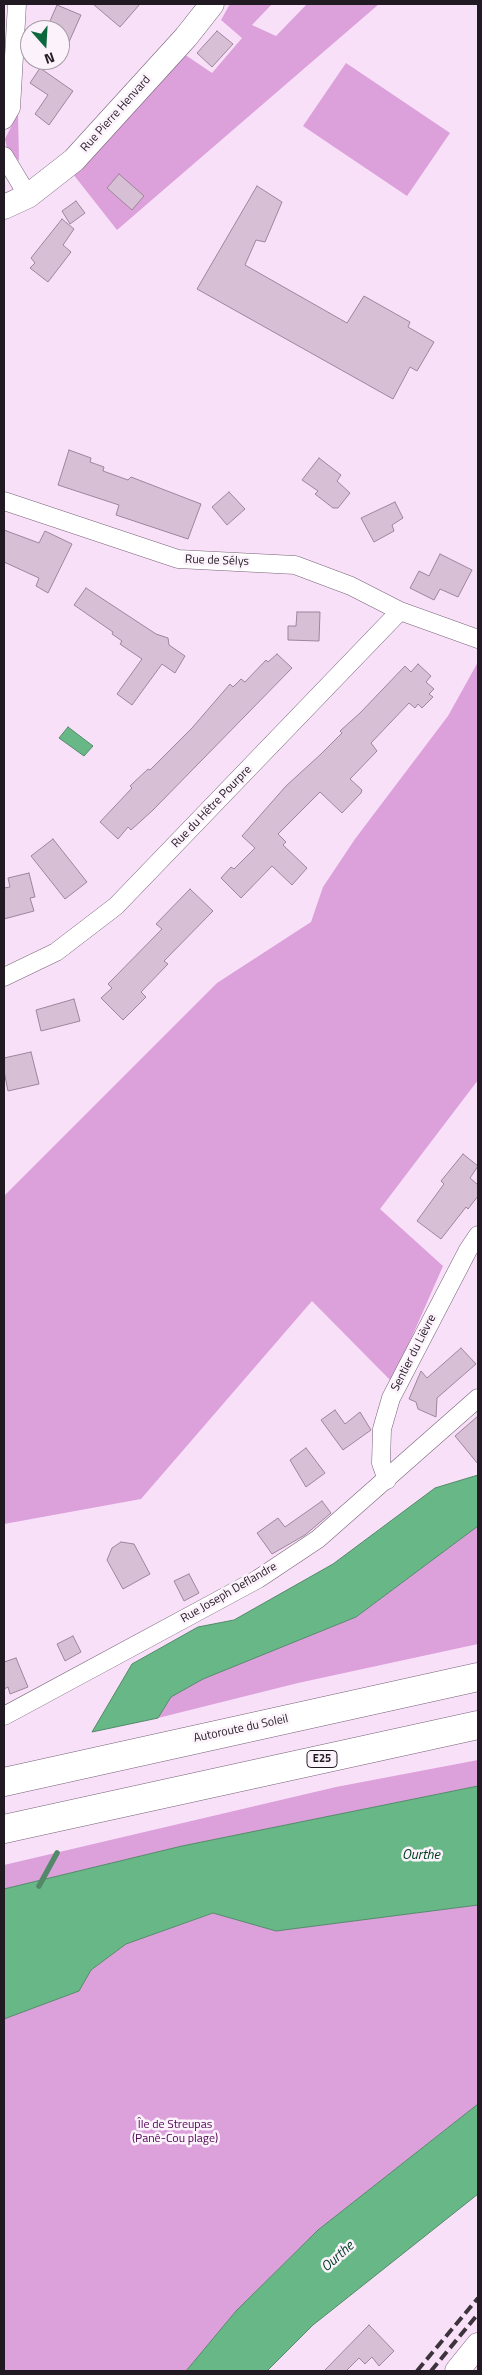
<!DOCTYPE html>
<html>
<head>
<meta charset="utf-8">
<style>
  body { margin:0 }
  #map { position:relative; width:482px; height:2375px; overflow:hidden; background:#f8e0f8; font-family:"Titillium Web",sans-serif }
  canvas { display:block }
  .frame { position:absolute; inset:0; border:5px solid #221a22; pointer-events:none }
  .north { position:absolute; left:20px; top:20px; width:50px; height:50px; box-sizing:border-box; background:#fcf2fc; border:1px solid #a59ca5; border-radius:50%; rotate:161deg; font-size:14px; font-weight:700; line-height:20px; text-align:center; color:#221a22 }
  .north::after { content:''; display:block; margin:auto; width:18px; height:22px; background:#0c693d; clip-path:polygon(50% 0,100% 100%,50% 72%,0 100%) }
</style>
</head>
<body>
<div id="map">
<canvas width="482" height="2375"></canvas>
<div class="frame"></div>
<div class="north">N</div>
</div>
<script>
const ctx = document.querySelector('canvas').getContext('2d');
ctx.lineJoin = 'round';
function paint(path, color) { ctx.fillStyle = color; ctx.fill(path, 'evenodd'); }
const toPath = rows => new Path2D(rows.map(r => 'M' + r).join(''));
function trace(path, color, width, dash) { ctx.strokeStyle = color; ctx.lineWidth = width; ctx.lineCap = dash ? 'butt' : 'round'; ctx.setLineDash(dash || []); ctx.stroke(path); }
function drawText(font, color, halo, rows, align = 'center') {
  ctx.font = font + ' "Titillium Web",sans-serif'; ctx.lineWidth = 5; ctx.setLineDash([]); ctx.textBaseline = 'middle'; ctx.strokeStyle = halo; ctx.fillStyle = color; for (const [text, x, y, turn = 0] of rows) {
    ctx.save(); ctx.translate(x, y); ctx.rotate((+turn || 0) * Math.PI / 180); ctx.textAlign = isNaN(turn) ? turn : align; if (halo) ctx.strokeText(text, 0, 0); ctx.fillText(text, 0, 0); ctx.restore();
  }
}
const green = toPath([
  [230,4,272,4,252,25,276,36,307,4,379,4,117,230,73,174,184,54,212,73,242,38,221,20],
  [346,63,450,133,407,196,303,126],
  [18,113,19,161,7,148,5,139],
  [478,662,478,1080,380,1209,443,1266,392,1382,312,1301,141,1499,4,1524,4,1196,217,983,311,922,323,887,355,839,448,716],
  [478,1526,478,1644,298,1683,158,1718,171,1697,203,1679,356,1617],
  [478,1760,478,1786,182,1846,4,1889,4,1865,336,1787],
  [478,1905,478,2104,318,2230,236,2311,186,2371,4,2371,4,2019,79,1991,91,1970,126,1944,214,1913,276,1931]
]);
const water = toPath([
  [68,727,93,746,84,756,59,738,68,727],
  [478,1475,478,1526,356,1617,203,1679,171,1697,158,1718,92,1732,132,1664,198,1627,234,1620,333,1564,435,1488,478,1475],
  [478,1786,478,1905,276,1931,213,1913,126,1944,91,1970,79,1991,4,2019,4,1889,182,1846,478,1786],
  [478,2104,478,2194,313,2325,267,2371,186,2371,236,2311,318,2230,478,2104]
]);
const stream = toPath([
  [39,1886,57,1853]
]);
const building = toPath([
  [93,4,140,4,120,27,93,4],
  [57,5,81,15,60,62,60,30,46,30,57,5],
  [217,31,233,44,212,67,197,53,217,31],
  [40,68,73,91,49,125,35,114,48,95,30,83,40,68],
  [119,174,144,196,132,210,107,188,119,174],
  [257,186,282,202,265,242,256,240,245,265,347,323,364,296,410,322,408,327,434,342,417,371,410,367,393,399,197,289,257,186],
  [76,201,85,213,70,224,62,211,76,201],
  [62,219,74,229,63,245,71,252,48,282,30,268,35,263,31,258,62,219],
  [69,450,91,458,90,462,104,467,103,471,128,480,131,477,201,504,188,539,116,515,119,505,58,485,69,450],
  [319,458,341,475,337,481,350,493,338,508,333,508,315,494,318,491,302,480,319,458],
  [229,492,245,509,227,525,212,507,229,492],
  [395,502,403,518,392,525,394,531,374,542,361,518,395,502],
  [4,530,39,543,45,531,72,544,48,593,36,586,39,578,4,562,4,530],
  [440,554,472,570,458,597,440,589,434,600,410,588,419,571,429,576,440,554],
  [86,588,156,634,168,638,169,645,185,656,175,673,162,664,132,705,117,694,142,659,120,644,122,641,112,634,113,632,74,605,86,588],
  [297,612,320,612,319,641,288,640,288,626,296,626,297,612],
  [277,654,292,668,153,810,131,830,128,827,118,839,100,822,132,788,130,786,148,769,150,770,192,728,230,684,233,687,241,679,245,682,266,660,268,662,277,654],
  [418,664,431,676,426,682,434,689,429,694,433,697,422,708,418,704,415,708,409,703,371,743,377,751,350,779,362,790,361,793,342,813,320,792,278,834,286,842,283,845,307,868,292,885,272,866,241,898,221,878,231,867,234,869,255,848,242,836,286,786,321,754,342,733,340,731,360,713,405,666,411,672,418,664],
  [53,839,87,882,65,899,31,856,53,839],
  [29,873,35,897,30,898,34,911,4,919,4,888,10,887,8,878,29,873],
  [190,889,213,911,164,961,168,964,141,992,146,997,123,1020,101,998,112,988,108,984,162,929,156,924,190,889],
  [74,999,80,1021,41,1031,36,1010,74,999],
  [31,1052,39,1084,8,1091,4,1071,4,1058,31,1052],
  [463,1154,478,1166,470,1178,478,1185,478,1196,468,1209,466,1207,441,1239,417,1221,444,1184,441,1181,463,1154],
  [461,1348,476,1364,437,1398,436,1417,418,1409,416,1402,409,1399,421,1371,427,1378,461,1348],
  [335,1410,345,1424,360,1412,371,1430,343,1450,321,1420,335,1410],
  [478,1416,478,1464,455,1436,478,1416],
  [306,1448,325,1473,306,1487,290,1460,306,1448],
  [322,1501,331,1513,305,1535,272,1554,257,1533,278,1518,285,1527,322,1501],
  [121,1542,134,1544,150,1574,123,1589,107,1560,112,1548,121,1542],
  [189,1574,199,1593,184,1601,174,1581,189,1574],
  [73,1636,81,1652,65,1661,57,1644,73,1636],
  [16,1658,28,1687,10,1694,8,1687,4,1689,4,1662,16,1658],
  [369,2325,394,2351,379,2366,372,2357,365,2364,359,2358,346,2371,324,2371,369,2325]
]);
const minor = toPath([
  [4,120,11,108,17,4],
  [4,156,28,196],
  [4,501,178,559,295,565,351,586,400,611,478,639],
  [4,977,56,952,116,906,400,611],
  [387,1480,381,1463,382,1429,391,1398,468,1250,478,1235],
  [4,1716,258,1579,318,1539,478,1398]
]);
const secondary = toPath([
  [4,207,28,196,74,160,186,37,212,4],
  [457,2371,478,2345]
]);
const motorway = toPath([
  [4,1782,478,1677],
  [4,1829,478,1725]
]);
const rail = toPath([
  [417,2371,478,2298],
  [431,2371,478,2314]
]);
const shields = [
  [322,1759,30]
];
const shieldNames = [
  ["E25",322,1759]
];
const streetNames = [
  ["Rue Pierre Henvard",116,114,-48],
  ["Rue de Sélys",217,561,2],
  ["Rue du Hêtre Pourpre",212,807,-46],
  ["Sentier du Lièvre",414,1353,-63],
  ["Rue Joseph Deflandre",229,1593,-30],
  ["Autoroute du Soleil",241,1729,-12]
];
const parkNames = [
  ["Île de Streupas",175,2125],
  ["(Panê-Cou plage)",175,2139]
];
const waterNames = [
  ["Ourthe",421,1856],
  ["Ourthe",338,2257,-42]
];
paint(green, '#dca0db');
paint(water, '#68b887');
trace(water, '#538969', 1);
trace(stream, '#538969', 5.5);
paint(building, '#d7bfd6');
trace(building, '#9d869c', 1);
trace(minor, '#776277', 19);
trace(secondary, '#776277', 25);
trace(motorway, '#776277', 29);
trace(minor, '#fff', 18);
trace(secondary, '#fff', 24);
trace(motorway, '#fff', 28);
trace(rail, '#3d333d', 4, [10, 5]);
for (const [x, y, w] of shields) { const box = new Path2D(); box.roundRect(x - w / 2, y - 8.5, w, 17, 4); ctx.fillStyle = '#fcf2fc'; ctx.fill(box); trace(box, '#221a22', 1); }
drawText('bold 11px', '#221a22', null, shieldNames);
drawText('12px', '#221a22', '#fcf2fc', streetNames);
drawText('12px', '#500452', '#fcf2fc', parkNames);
drawText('italic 14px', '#004222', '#fcf2fc', waterNames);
</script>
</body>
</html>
